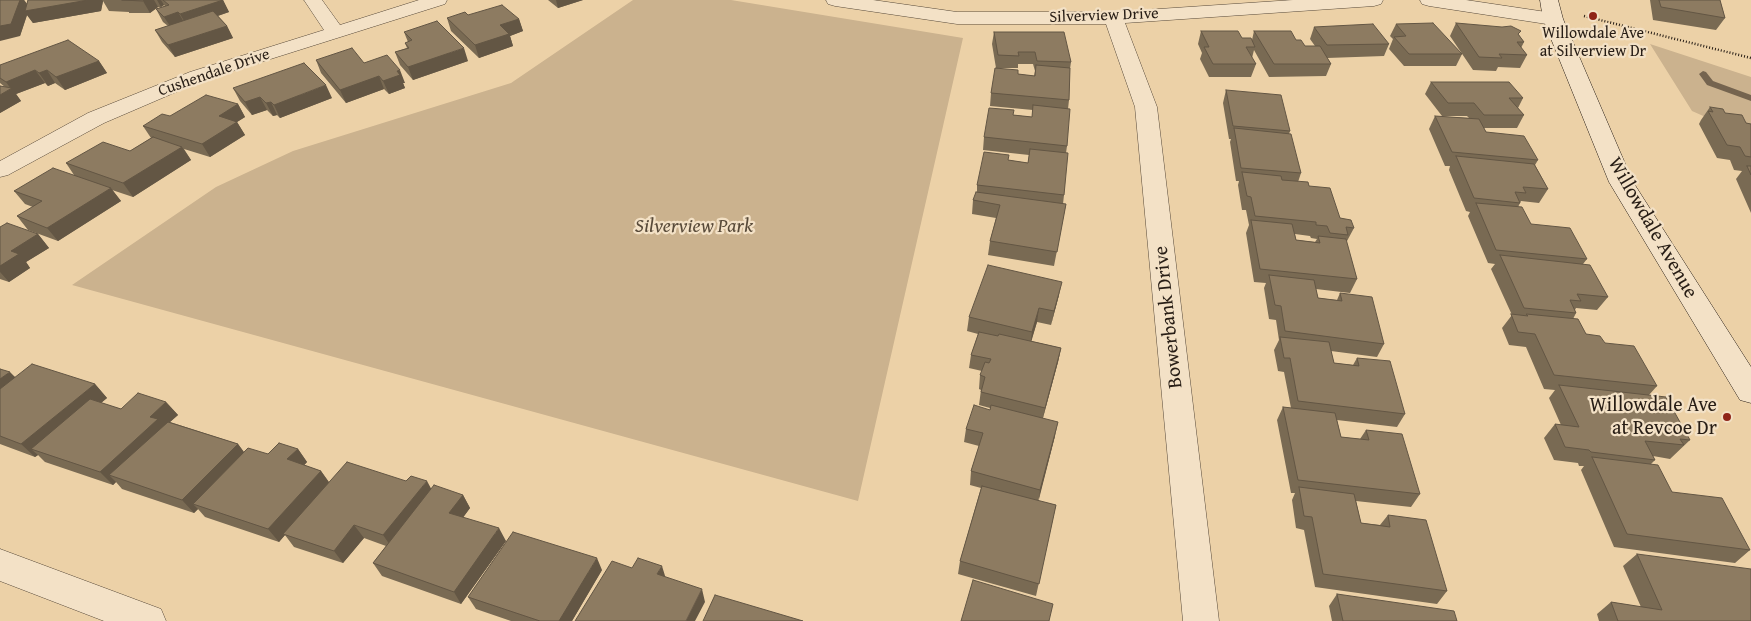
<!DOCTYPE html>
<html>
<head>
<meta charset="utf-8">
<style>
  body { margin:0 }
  canvas { display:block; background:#ecd1a7 }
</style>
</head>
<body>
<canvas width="1751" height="621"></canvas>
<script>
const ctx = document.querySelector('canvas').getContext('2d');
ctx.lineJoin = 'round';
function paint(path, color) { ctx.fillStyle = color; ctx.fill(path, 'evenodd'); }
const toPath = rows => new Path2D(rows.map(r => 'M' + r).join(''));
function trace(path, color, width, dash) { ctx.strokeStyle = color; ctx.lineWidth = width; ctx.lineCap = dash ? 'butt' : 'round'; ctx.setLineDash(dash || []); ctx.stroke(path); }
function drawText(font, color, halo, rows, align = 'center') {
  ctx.font = font + ' "Gentium Book Plus",serif'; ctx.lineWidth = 4.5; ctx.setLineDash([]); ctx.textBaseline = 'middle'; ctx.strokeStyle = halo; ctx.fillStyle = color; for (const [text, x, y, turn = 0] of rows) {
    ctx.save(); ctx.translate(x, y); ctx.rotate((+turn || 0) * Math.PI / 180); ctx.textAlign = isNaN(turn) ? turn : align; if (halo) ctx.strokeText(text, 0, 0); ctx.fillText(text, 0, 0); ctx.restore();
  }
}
const green = toPath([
  [633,0,731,0,963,38,858,501,72,285,216,187,293,151,511,83],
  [1650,44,1751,77,1751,137,1692,111]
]);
const stream = toPath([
  [1703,71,1706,72,1713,81,1751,95,1751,101,1707,85,1699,74,1703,71]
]);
const path = toPath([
  [1584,16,1751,58]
]);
const street = toPath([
  [304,0,322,0,340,25,419,0,447,0,445,4,204,80,104,123,8,175,0,177,0,161,88,113,190,72,324,30,304,0],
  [826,0,873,0,957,12,1114,12,1293,0,1383,0,1381,4,1374,6,1125,23,1157,107,1219,621,1183,621,1135,107,1106,24,957,24,835,6,828,4,826,0],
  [1420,0,1466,0,1553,13,1560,15,1563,19,1560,23,1553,25,1429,6,1422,4,1420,0],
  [0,549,161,609,166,621,104,621,0,581,0,549]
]);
const secondary = toPath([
  [1540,0,1558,0,1563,19,1633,182,1751,367,1751,403,1740,400,1609,182,1543,19,1540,0]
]);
const wall = toPath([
  [0,0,24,0,27,4,28,0,223,0,229,12,218,16,227,26,233,38,175,57,162,42,155,30,168,26,163,22,156,9,165,6,164,5,161,7,158,7,150,13,129,13,129,12,109,11,103,1,101,11,33,23,27,15,20,36],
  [548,0,583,0,558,8],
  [1650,0,1720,0,1725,18,1716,30,1653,20],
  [468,15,519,19,523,31,510,36,513,46,479,58,451,31,447,18],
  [1456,23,1519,35,1524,42,1521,48,1527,55,1520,68,1498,67,1496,71,1473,70,1450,36],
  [1396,24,1462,54,1456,66,1404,66,1389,49,1393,39,1390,36],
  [1314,27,1389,44,1384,56,1327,58,1331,64,1326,76,1269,77,1254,50,1252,58,1256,64,1251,77,1209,77,1200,59,1202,53,1198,44,1201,31,1252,40,1254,31,1296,40,1305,46,1315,46,1310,39],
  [404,32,468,61,413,80,400,65,395,52,407,48,405,43,408,42],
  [994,32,1071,62,1070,69,1069,100,1068,109,1067,146,1066,153,1064,195,1063,204,1066,204,1054,266,988,255,990,241,996,218,972,214,973,200,977,192,977,185,1008,160,1028,163,1029,155,983,150,984,137,1013,115,1032,117,1033,110,990,106,991,93,996,68,992,44],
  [1018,64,1033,64,1035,71,1034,76,1018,74,998,68,1018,68],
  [316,60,364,63,405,83,403,83,405,88,389,94,384,89,346,103,321,73],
  [99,61,107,73,65,90,55,83,48,86,45,83,16,94,21,101,0,113,0,86,5,87,0,83,0,65],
  [1431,82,1523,98,1518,108,1524,115,1517,128,1484,128,1486,132,1538,160,1535,165,1548,189,1539,203,1521,201,1518,207,1531,224,1587,259,1583,264,1608,297,1597,310,1576,308,1575,310,1576,313,1573,319,1586,334,1605,343,1657,386,1649,395,1690,440,1670,459,1653,456,1655,460,1651,464,1672,492,1750,550,1735,563,1614,547,1581,470,1584,466,1579,466,1578,463,1554,460,1544,438,1555,424,1561,425,1549,398,1555,390,1544,389,1526,347,1509,345,1502,328,1512,315,1491,269,1495,264,1488,263,1468,216,1470,212,1466,211,1449,170,1450,166,1445,166,1429,129,1435,116,1469,118,1467,116,1442,116,1425,94],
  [233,88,332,98,280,118,277,115,273,116,267,110,252,115,240,101],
  [1226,90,1290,131,1289,134,1301,173,1298,182,1309,186,1340,218,1354,228,1347,241,1346,241,1357,279,1350,293,1316,289,1318,298,1337,300,1340,293,1384,344,1377,357,1331,351,1334,363,1353,365,1357,358,1405,414,1397,427,1337,420,1341,437,1360,439,1366,430,1420,494,1411,507,1356,501,1361,523,1380,525,1388,515,1447,591,1437,604,1315,587,1304,530,1296,528,1292,500,1295,493,1291,493,1277,420,1283,407,1291,408,1284,372,1278,371,1274,350,1279,340,1276,320,1269,319,1264,288,1266,283,1254,282,1246,233,1249,225,1246,210,1242,210,1238,185,1239,181,1236,181,1230,142,1231,139,1229,139,1223,103],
  [1295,234,1310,236,1311,238,1317,239,1315,242,1296,240],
  [238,104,245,117,237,122,245,135,210,157,184,149,191,160,133,197,112,190,121,201,58,241,28,230,17,216,33,207,25,204,14,191,74,175,66,163,130,151,151,138,143,126,170,116],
  [1710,107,1746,123,1751,124,1751,213,1736,179,1742,171,1734,170,1730,160,1717,158,1699,124,1701,120],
  [0,227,38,234,49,248,26,262,30,268,9,282,0,279],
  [1059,295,1051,325,1037,322,1031,341,1061,348,1058,362,1043,418,1055,436,1038,501,1056,505,1036,596,958,574,960,561,981,488,970,485,971,471,979,446,964,442,966,429,990,410,990,408,979,405,981,390,979,389,980,375,982,371,969,368,971,355,978,334,967,331,969,317],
  [0,369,15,377,95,384,107,398,101,403,121,409,166,402,178,415,170,422,238,444,244,452,268,454,298,449,307,462,304,465,321,471,329,482,432,489,463,495,470,508,463,517,506,541,461,604,382,576,373,563,386,546,364,538,343,563,294,547,285,535,279,542,205,517,198,509,194,513,122,489,116,482,113,485,45,462,38,455,35,457,0,444],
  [1637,554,1751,621,1599,621,1597,614,1611,602,1641,607,1623,566],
  [602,570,572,621,511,621,476,609,468,597],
  [1337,594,1457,621,1332,621,1329,606]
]);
const shadedWall = toPath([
  [20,0,24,0,30,8,88,0,102,0,103,1,101,11,33,23,27,15,20,36,0,41,0,26],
  [144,0,154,0,158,7,150,13,143,1],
  [157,0,161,0,164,5,161,7],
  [223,0,229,12,187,26,180,14],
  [556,0,583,0,558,8],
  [178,12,185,24,172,29,164,17],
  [519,19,523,31,510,36,513,46,479,58,475,45,500,25],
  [227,26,233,38,175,57,168,45],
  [464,48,468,61,413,80,408,67],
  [99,61,107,73,65,90,56,77],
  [35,70,45,83,16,94,21,101,0,113,0,95,11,89,6,82],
  [47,70,55,83,48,86,39,73],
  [400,70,405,83,403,83,405,88,389,94,383,81,397,71],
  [379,76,384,89,346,103,340,90],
  [326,85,332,98,280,118,274,105],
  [260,97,267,110,252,115,245,102],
  [271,102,277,115,273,116,266,103],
  [238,104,245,117,237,122,245,135,210,157,202,144,219,116],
  [182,147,191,160,133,197,123,183],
  [111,188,121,201,58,241,47,228],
  [38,234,49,248,26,262,30,268,9,282,0,272,0,266,11,251],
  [1062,282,1059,295,1051,325,1054,311],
  [1039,308,1037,322,1030,346,1032,332],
  [1061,348,1058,362,1042,421,1045,408],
  [10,372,23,385,0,403,0,379],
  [95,384,107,398,41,452,31,449,38,455,35,457,21,444],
  [166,402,178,415,109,475,116,482,113,485,100,472,150,417],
  [1058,422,1055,436,1038,503,1040,490],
  [238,444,248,458,193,504,198,509,194,513,182,500],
  [298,449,307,462,297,473,287,459],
  [321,471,330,484,283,534,285,535,279,542,268,529],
  [427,481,434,494,392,548,383,535],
  [463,495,470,508,457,526,449,513],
  [354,525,364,538,343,563,334,551],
  [499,528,506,541,461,604,454,592],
  [597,558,602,570,572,621,559,621],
  [662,566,666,579,657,574],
  [702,589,705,602,695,621,686,621]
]);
const building = toPath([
  [0,0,20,0,11,24,0,26,0,0],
  [28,0,88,0,25,11,28,0],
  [122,0,144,0,143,1,122,0],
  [163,0,223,0,180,14,178,12,164,17,156,9,169,5,163,0],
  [1659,0,1720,0,1725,18,1661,7,1659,0],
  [502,5,519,19,500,25,509,34,475,45,447,18,465,12,468,15,502,5],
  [213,11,227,26,168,45,155,30,213,11],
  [437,21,464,48,408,67,395,52,409,48,405,43,412,40,404,32,437,21],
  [1433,23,1462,54,1409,54,1394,37,1406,36,1396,24,1433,23],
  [1456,23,1502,27,1511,26,1521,31,1518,34,1524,42,1517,42,1527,55,1499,54,1502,58,1479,57,1456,23],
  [1373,24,1389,44,1327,45,1314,27,1373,24],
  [1201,31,1238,31,1242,38,1251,38,1255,47,1246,47,1256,64,1213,64,1204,47,1209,47,1201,31],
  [1254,31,1291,31,1296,40,1301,40,1305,46,1320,46,1331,64,1274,64,1254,31],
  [994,32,1064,32,1071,62,1037,61,1035,52,1018,52,1019,56,998,55,994,32],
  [68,40,99,61,56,77,47,70,39,73,35,70,6,82,0,78,0,65,68,40],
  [352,48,364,63,387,55,400,70,397,71,400,75,383,81,379,76,340,90,316,60,352,48],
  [304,63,326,85,274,105,271,102,266,103,260,97,245,102,233,88,304,63],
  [1036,65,1070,68,1069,100,991,93,995,68,1018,70,1018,74,1035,76,1036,65],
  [1431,82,1509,82,1523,98,1509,98,1524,115,1484,115,1474,103,1448,103,1431,82],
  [0,86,12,88,0,95,0,86],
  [1226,90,1281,95,1290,131,1233,126,1226,90],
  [206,95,238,104,219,116,237,122,202,144,143,126,162,114,170,116,206,95],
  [1033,105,1070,109,1067,146,984,137,989,108,1014,110,1013,115,1032,117,1033,105],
  [1710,107,1723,109,1725,113,1742,115,1746,123,1751,124,1751,157,1745,156,1740,147,1727,145,1708,111,1713,112,1710,107],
  [1435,116,1479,119,1486,132,1524,136,1538,160,1452,152,1435,116],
  [1234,128,1291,134,1301,173,1241,168,1234,128],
  [153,137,182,147,123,183,66,163,103,142,130,151,153,137],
  [1030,149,1068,153,1064,195,977,185,984,152,1009,155,1008,160,1028,163,1030,149],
  [1456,156,1534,164,1548,189,1523,187,1526,193,1515,192,1520,203,1474,198,1456,156],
  [1747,166,1751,166,1751,175,1747,166],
  [53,168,111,188,47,228,17,216,42,201,14,191,53,168],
  [1242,172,1281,176,1282,180,1308,182,1309,186,1330,188,1340,218,1351,220,1354,228,1346,227,1348,235,1330,233,1327,226,1316,225,1316,222,1255,216,1251,197,1247,196,1242,172],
  [976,192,1066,204,1057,252,990,241,1000,205,973,200,976,192],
  [1476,203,1522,207,1531,224,1570,228,1587,259,1496,250,1476,203],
  [1251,220,1292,224,1296,240,1320,243,1318,236,1346,239,1357,279,1260,269,1251,220],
  [7,223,38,234,11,251,19,254,0,266,0,227,7,223],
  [1500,255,1590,265,1608,297,1577,294,1581,301,1570,300,1576,313,1524,308,1500,255],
  [988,265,1062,282,1054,311,1039,308,1032,332,969,317,988,265],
  [1269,275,1314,280,1318,298,1342,301,1340,293,1372,297,1384,344,1285,331,1281,306,1275,305,1269,275],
  [1511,314,1528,316,1526,314,1578,319,1586,334,1600,336,1605,343,1634,346,1657,386,1554,375,1535,334,1518,332,1511,314],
  [979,332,998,336,999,334,1061,348,1045,408,981,392,985,377,980,375,985,362,989,363,991,359,971,355,979,332],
  [1280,337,1329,342,1334,363,1359,366,1357,358,1390,361,1405,414,1298,401,1290,358,1284,358,1280,337],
  [32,364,95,384,21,444,0,436,0,389,32,364],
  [0,369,10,372,0,379,0,369],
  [1559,385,1666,397,1690,440,1680,439,1684,445,1645,441,1655,460,1591,452,1589,450,1565,447,1555,424,1579,427,1559,385],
  [138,393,166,402,150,417,158,419,100,472,31,449,90,399,121,409,138,393],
  [974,405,990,410,991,405,1058,422,1040,490,971,471,983,433,966,429,974,405],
  [1283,407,1335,413,1341,437,1369,440,1366,430,1402,434,1420,494,1298,480,1283,407],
  [168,422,238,444,182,500,109,475,168,422],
  [279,443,298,449,287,459,321,471,268,529,193,504,248,448,268,454,279,443],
  [1592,457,1658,465,1672,492,1722,498,1750,550,1627,534,1592,457],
  [347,462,406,481,411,476,427,481,383,535,354,525,334,551,283,534,347,462],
  [434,485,463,495,449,513,499,528,454,592,373,563,434,485],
  [982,486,1056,505,1039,584,960,561,982,486],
  [1299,487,1354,494,1361,523,1390,527,1388,515,1426,520,1447,591,1323,574,1312,517,1304,516,1299,487],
  [513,532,597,558,559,621,540,621,468,597,513,532],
  [1637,554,1751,569,1751,621,1618,621,1611,602,1662,610,1637,554],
  [638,558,662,566,657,574,702,589,686,621,575,621,612,561,632,568,638,558],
  [973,580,1053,604,1049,621,961,621,973,580],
  [1337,594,1454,611,1457,621,1343,621,1337,594],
  [715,595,803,621,703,621,715,595]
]);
const markers = [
  [1593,16,5,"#8f2418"],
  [1727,417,5,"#8f2418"]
];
const farStreetnames = [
  ["Silverview Drive",1104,16,-2],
  ["Cushendale Drive",214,73,-19]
];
const farPoinames = [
  ["Willowdale Ave",1593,34],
  ["at Silverview Dr",1593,52]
];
const parkNames = [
  ["Silverview Park",694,227]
];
const streetNames = [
  ["Willowdale Avenue",1652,228,60],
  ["Bowerbank Drive",1169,317,-96]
];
const poiNames = [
  ["Willowdale Ave",1717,406],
  ["at Revcoe Dr",1717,429]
];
paint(green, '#cbb28e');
paint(stream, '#75644f');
trace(street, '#584a3a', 1);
trace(secondary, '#271d15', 1);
trace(path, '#271d15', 2.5, [1, 2]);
paint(street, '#f3e1c6');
paint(secondary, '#f3e1c6');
paint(wall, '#796a53');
paint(shadedWall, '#635644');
paint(building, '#8d7b61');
trace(building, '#635644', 1);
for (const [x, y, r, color] of markers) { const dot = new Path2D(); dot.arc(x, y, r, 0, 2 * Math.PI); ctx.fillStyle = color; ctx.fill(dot); trace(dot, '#f3e1c6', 2); }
drawText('16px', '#271d15', '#f3e1c6', farStreetnames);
drawText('16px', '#271d15', '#f3e1c6', farPoinames);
drawText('italic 20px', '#584a39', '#f3e1c6', parkNames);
drawText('20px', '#271d15', '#f3e1c6', streetNames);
drawText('20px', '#271d15', '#f3e1c6', poiNames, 'right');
</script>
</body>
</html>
